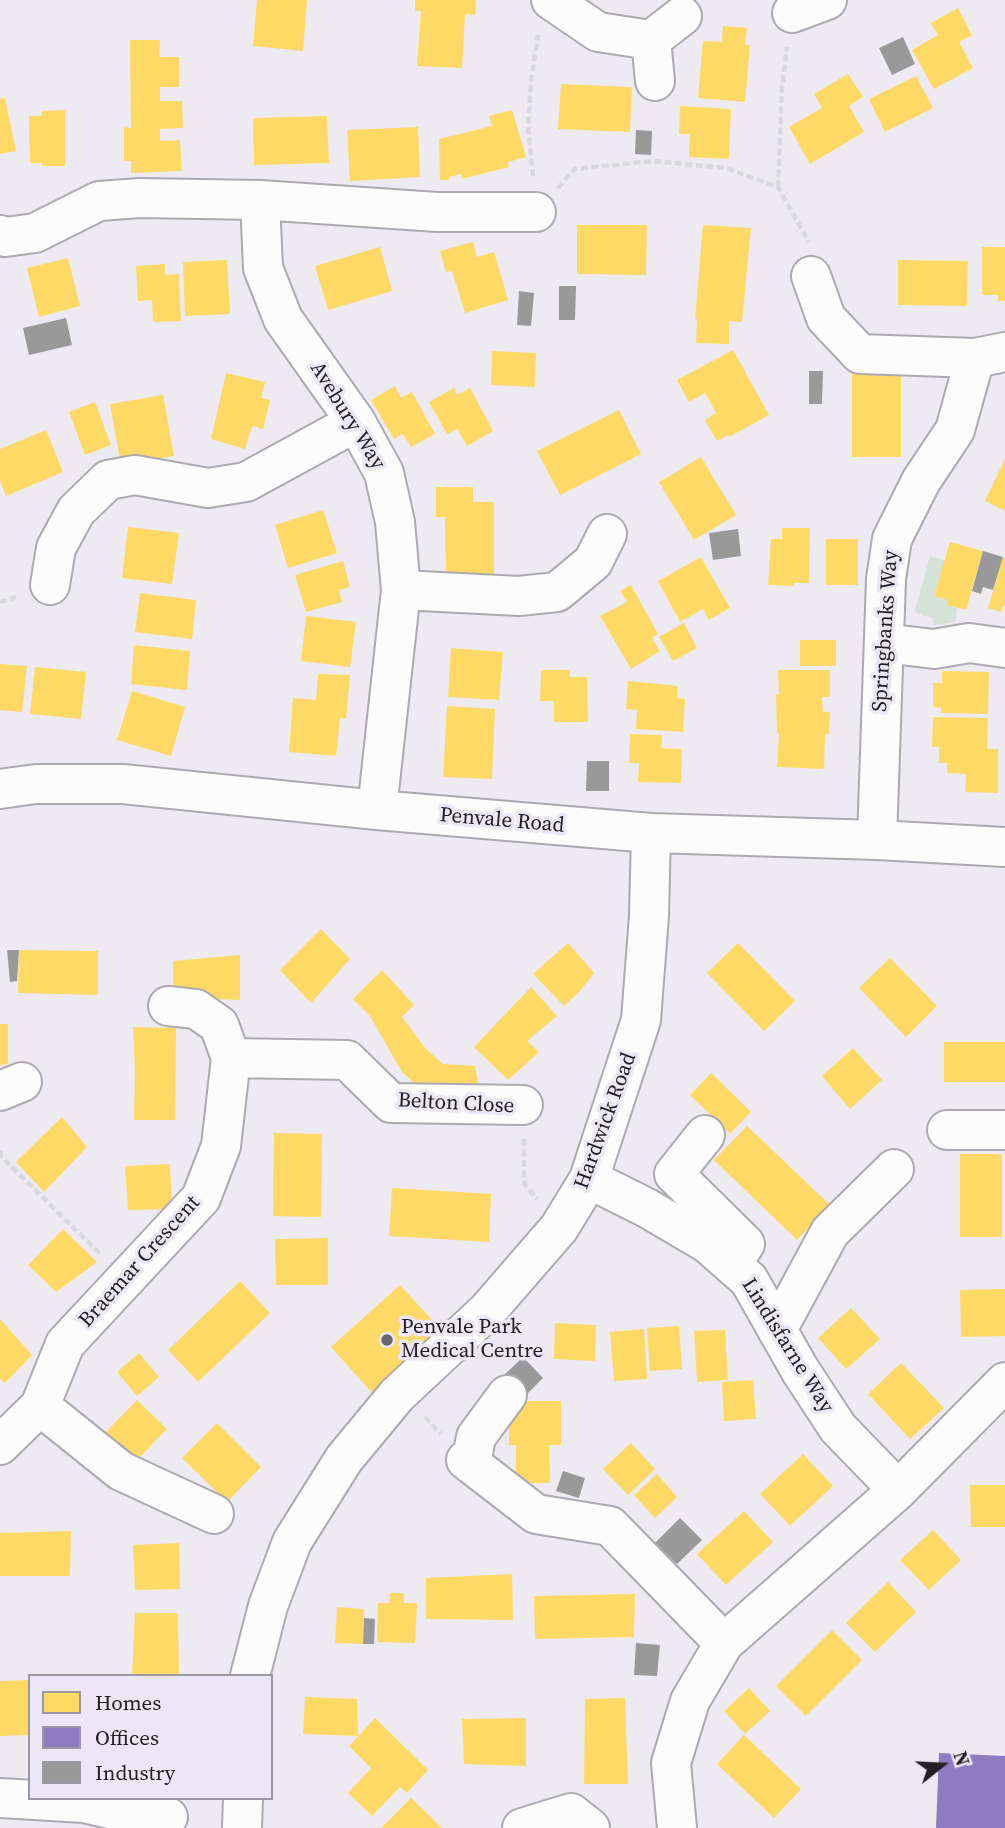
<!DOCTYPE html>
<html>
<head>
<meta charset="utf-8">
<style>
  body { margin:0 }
  #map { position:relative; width:1005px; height:1828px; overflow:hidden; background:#edeaf2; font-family:"Source Serif 4",serif }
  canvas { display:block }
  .legend { position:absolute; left:28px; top:1674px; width:245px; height:126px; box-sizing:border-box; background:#ece7f6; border:2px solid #9b97a3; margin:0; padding:9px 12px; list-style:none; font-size:21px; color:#222026 }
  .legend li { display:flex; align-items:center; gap:14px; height:35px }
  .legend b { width:35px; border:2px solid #9b97a3 }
  .north { position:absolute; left:907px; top:1730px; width:70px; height:70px; -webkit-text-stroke:5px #ece7f6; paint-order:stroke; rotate:72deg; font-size:19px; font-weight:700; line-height:28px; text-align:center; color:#222026 }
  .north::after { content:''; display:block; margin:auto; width:24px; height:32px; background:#222026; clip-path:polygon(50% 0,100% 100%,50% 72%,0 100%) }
</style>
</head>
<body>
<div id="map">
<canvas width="1005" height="1828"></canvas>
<ul class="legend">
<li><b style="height:19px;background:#ffd966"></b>Homes</li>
<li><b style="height:19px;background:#8e7cc3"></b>Offices</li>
<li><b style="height:19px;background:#999"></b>Industry</li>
</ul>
<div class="north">N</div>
</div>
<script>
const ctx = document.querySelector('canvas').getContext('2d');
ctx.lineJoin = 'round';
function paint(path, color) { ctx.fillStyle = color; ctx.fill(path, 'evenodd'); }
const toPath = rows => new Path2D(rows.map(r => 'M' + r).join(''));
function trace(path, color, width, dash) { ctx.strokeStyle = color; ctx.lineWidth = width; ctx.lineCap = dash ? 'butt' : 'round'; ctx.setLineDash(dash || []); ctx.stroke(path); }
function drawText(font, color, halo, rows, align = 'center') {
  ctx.font = font + ' "Source Serif 4",serif'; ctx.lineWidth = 7; ctx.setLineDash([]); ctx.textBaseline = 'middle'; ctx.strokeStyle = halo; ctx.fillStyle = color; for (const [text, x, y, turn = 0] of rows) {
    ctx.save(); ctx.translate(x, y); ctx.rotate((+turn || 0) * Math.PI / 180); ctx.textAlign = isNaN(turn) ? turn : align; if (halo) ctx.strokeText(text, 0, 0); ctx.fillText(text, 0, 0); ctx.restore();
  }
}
const green = toPath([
  [930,556,946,561,934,596,948,600,947,605,957,608,955,622,934,625,932,617,923,616,915,611]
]);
const homes = toPath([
  [257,0,307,0,303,51,253,46],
  [415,0,476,0,475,15,465,14,462,68,417,66,421,11,415,11],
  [958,8,972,35,959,42,973,68,934,89,912,50,938,35,931,23],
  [723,26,747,28,745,45,750,45,745,102,698,98,703,41,722,42],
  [130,40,160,40,159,57,179,57,179,87,160,87,160,101,182,101,183,128,160,129,160,141,180,140,182,171,131,173,131,161,124,161,124,127,131,128],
  [848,74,863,97,849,106,864,132,810,164,789,127,822,108,814,94],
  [916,76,933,108,885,132,869,99],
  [561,84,632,87,630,132,558,129],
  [5,98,16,151,0,154,0,99],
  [680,106,731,109,729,159,689,157,690,134,679,134],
  [65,110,65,166,42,166,42,163,30,163,29,116,42,116,42,111],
  [512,110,526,157,508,162,509,167,462,179,461,174,449,177,449,180,440,180,439,139,492,126,489,116],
  [327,116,329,163,254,165,253,118],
  [418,127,420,177,350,181,347,130],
  [577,225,647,225,646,275,577,274],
  [703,225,751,228,742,322,729,321,729,344,696,343,697,319,695,319],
  [473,242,477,257,494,252,508,300,465,313,452,271,446,272,440,251],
  [380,247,392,291,328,310,315,266],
  [982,247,1005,247,1005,301,998,301,998,295,982,295],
  [68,258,80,306,39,317,27,268],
  [227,260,230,314,185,316,183,262],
  [898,260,968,261,967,306,898,305],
  [165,264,165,275,179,274,181,321,153,322,152,300,138,301,136,266],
  [733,350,769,415,729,437,728,435,717,441,705,420,716,413,705,393,689,402,677,380],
  [492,351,536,353,535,387,491,385],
  [226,373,265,382,261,398,270,400,263,429,252,426,245,449,211,439],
  [852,373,901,373,901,457,852,457],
  [395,386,401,398,412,392,435,434,411,447,403,434,394,439,371,400],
  [454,388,457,395,470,388,493,431,467,446,457,429,447,434,429,402],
  [163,395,174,456,121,465,110,404],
  [95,402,111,445,85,455,69,412],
  [619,410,641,454,560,495,537,451],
  [46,430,63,472,6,496,0,481,0,449],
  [701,457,736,515,694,540,659,482],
  [1005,459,1005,511,985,501],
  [436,487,473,487,473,502,494,502,494,581,446,581,445,517,436,517],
  [323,510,337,553,288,568,275,525],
  [128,527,179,533,172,584,122,578],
  [782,528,810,528,809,583,794,583,794,586,768,585,771,539,782,539],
  [826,539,858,539,858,585,826,585],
  [950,542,983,551,966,610,947,605,948,600,934,596],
  [701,557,730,608,709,620,703,609,680,622,658,581],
  [1003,557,1005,558,1005,606,1003,605,1001,612,988,608],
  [343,561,350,587,339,590,342,602,306,612,295,575],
  [631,585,658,634,652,638,660,651,631,669,600,616,627,602,620,591],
  [140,593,196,600,192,639,135,632],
  [306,616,356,622,350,667,301,661],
  [684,623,697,648,673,661,659,637],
  [800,640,836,640,836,666,800,666],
  [134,645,190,651,187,690,131,684],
  [451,648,503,652,499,700,448,697],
  [0,664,27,666,22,712,0,710],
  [35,667,86,672,81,719,30,714],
  [541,670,570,670,570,677,587,677,588,722,554,722,554,701,540,701],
  [778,670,830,670,830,697,822,697,823,712,830,712,829,734,825,734,824,769,777,767,779,733,777,733,776,695,779,694],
  [942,671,989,672,988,714,941,713,941,708,933,707,933,683,942,683],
  [318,674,350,675,346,719,340,718,336,756,289,752,293,698,316,700],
  [628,681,678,686,677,698,685,699,683,732,636,729,637,710,626,709],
  [132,691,185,707,171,756,117,740],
  [447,706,495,709,492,779,443,777],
  [933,717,988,718,987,749,998,749,998,793,965,792,966,774,947,773,947,763,939,763,939,747,932,747],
  [630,734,662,735,661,748,682,749,681,783,638,782,639,763,629,763],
  [321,929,350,959,311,1003,280,970],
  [568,943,594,973,580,991,564,1006,533,974],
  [738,943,795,1001,764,1031,707,973],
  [19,950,98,951,98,995,18,993],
  [240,955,240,1000,174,997,173,961],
  [890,958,937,1006,906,1037,859,988],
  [382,970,414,1005,402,1017,426,1049,443,1064,475,1066,480,1094,428,1095,402,1072,370,1016,353,999],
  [531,987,557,1016,527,1041,539,1052,508,1080,474,1047],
  [0,1024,8,1024,8,1064,0,1065],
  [133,1027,176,1028,175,1120,134,1120,135,1072],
  [944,1042,1005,1042,1005,1082,944,1082],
  [853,1048,882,1080,850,1109,822,1076],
  [711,1073,751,1112,730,1134,690,1095],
  [62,1117,87,1147,44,1192,16,1162],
  [747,1126,830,1205,797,1240,714,1160],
  [274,1133,322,1134,321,1217,273,1216],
  [960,1154,1002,1154,1002,1237,960,1237],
  [170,1164,172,1209,128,1210,125,1166],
  [392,1188,491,1194,489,1242,389,1236],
  [63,1229,97,1262,56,1292,28,1265],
  [328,1238,328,1285,276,1285,275,1239],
  [240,1281,270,1313,198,1382,168,1350],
  [400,1285,443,1332,374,1395,331,1347],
  [1005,1289,1005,1336,961,1337,960,1290],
  [851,1308,880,1339,846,1369,818,1338],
  [0,1319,32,1355,5,1383,0,1379],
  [555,1323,596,1325,595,1361,554,1359],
  [679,1326,682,1369,650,1371,647,1328],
  [644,1329,647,1379,614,1381,610,1332],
  [725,1330,728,1380,697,1382,694,1331],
  [139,1353,159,1377,137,1396,117,1372],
  [901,1363,944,1408,910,1439,868,1394],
  [753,1380,756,1419,724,1421,722,1382],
  [137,1400,167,1429,135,1462,105,1433],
  [509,1401,561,1401,561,1445,549,1445,550,1483,516,1483,516,1445,509,1445],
  [217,1423,261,1467,227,1502,182,1458],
  [631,1443,655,1469,628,1495,603,1469],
  [803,1454,833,1486,790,1526,760,1494],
  [657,1474,677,1497,655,1518,634,1495],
  [970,1485,1005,1485,1005,1527,971,1527],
  [744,1511,773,1542,726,1585,697,1554],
  [933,1530,961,1560,929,1590,900,1560],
  [71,1531,70,1576,0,1576,0,1533],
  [179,1543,180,1589,135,1590,133,1545],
  [512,1574,513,1620,426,1619,426,1578],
  [888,1582,916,1612,875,1652,846,1623],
  [390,1593,404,1593,404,1603,417,1603,415,1643,377,1642,378,1603,389,1603],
  [635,1594,634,1637,535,1639,534,1596],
  [337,1607,364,1609,363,1644,335,1643],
  [135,1613,178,1613,179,1676,132,1676],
  [832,1630,862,1660,806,1716,776,1686],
  [30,1680,30,1735,0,1736,0,1681],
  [749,1688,770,1711,745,1734,724,1711],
  [305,1697,357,1699,358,1736,303,1734],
  [625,1698,628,1784,584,1784,585,1699],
  [375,1718,428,1770,407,1793,400,1787,372,1816,348,1793,371,1768,349,1746],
  [526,1718,526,1766,464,1764,462,1719],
  [744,1735,801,1789,774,1818,717,1764],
  [411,1798,442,1828,381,1828]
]);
const offices = toPath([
  [939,1753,1005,1756,1005,1828,936,1828]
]);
const industry = toPath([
  [903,37,915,64,892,75,879,48],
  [636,130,652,131,651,155,635,154],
  [559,286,576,286,575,320,559,320],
  [519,291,534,293,531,326,517,325],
  [66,318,72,345,29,355,23,328],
  [809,371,823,371,822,404,809,404],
  [738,529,741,556,713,560,709,533],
  [983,551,1003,557,993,590,983,587,981,594,972,591],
  [587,761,609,761,609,791,586,791],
  [7,950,19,950,17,981,10,982],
  [523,1357,543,1378,521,1400,500,1379],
  [563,1471,585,1478,579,1498,556,1491],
  [680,1518,702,1540,677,1564,655,1543],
  [364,1618,375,1619,374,1644,363,1644],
  [636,1643,660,1645,657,1676,634,1675]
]);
const path = toPath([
  [533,176,528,126,531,81,538,35],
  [778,187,782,88,787,47],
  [558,188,575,169,653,161,726,168,778,187,809,242],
  [0,602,16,597],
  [524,1139,524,1183,537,1199],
  [0,1151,1,1156,100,1254],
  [425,1417,441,1434]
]);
const minor = toPath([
  [551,0,598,32,651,40],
  [792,13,827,0],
  [655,81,651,40,682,16],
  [260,200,263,268,283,319,356,422,384,473,395,522,401,590,377,810],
  [0,235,5,237,35,233,99,201,140,198,260,200,437,212,536,212],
  [811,276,826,318,860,354,975,358,1005,352],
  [50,585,56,548,76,511,108,480,135,475,208,488,246,482,356,422],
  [401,590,519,596,557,592,593,562,607,534],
  [884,643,934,649,969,643,1005,648],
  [0,789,36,784,123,784,377,810,651,833,877,840,1005,847],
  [877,840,886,579,892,539,921,481,955,430,975,358],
  [231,1058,347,1060,391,1103,523,1105],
  [0,1091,22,1082],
  [947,1130,1005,1130],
  [705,1135,674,1174,745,1244,736,1257],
  [589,1179,647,1208,708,1244,749,1280,800,1370,838,1428,898,1490],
  [777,1330,830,1232,894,1169],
  [40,1406,121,1471,214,1514],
  [0,1445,40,1406,65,1344,201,1198,221,1146,231,1058,219,1025,196,1009,168,1006],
  [466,1460,536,1514,610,1526,724,1643],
  [471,1464,476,1437,507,1395],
  [250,1676,268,1606,292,1542,344,1459,397,1395,487,1311,559,1228,589,1179,641,1020,649,916,651,833],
  [0,1798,84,1803,127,1813,168,1817],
  [242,1828,243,1798],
  [522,1828,571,1813,590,1828],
  [677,1828,671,1763,690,1701,724,1643,898,1490,1005,1382]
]);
const markers = [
  [387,1340,7,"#69676d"]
];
const streetNames = [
  ["Avebury Way",347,416,58],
  ["Springbanks Way",886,631,-86],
  ["Penvale Road",502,821,5],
  ["Belton Close",456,1104,3],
  ["Hardwick Road",606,1121,-70],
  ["Braemar Crescent",140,1262,-48],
  ["Lindisfarne Way",787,1346,58]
];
const poiNames = [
  ["Penvale Park",401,1328],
  ["Medical Centre",401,1352]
];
paint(green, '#d5e2d8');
paint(homes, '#ffd966');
paint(offices, '#8e7cc3');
paint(industry, '#999');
trace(minor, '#acaaaf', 42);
trace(path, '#d9d8da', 4.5, [7, 3.5]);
trace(minor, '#fcfcfd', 38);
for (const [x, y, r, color] of markers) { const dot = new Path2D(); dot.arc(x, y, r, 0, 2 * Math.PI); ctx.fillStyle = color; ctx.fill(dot); trace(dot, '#ece7f6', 2.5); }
drawText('21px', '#222026', '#ece7f6', streetNames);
drawText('21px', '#222026', '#ece7f6', poiNames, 'left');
</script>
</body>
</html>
